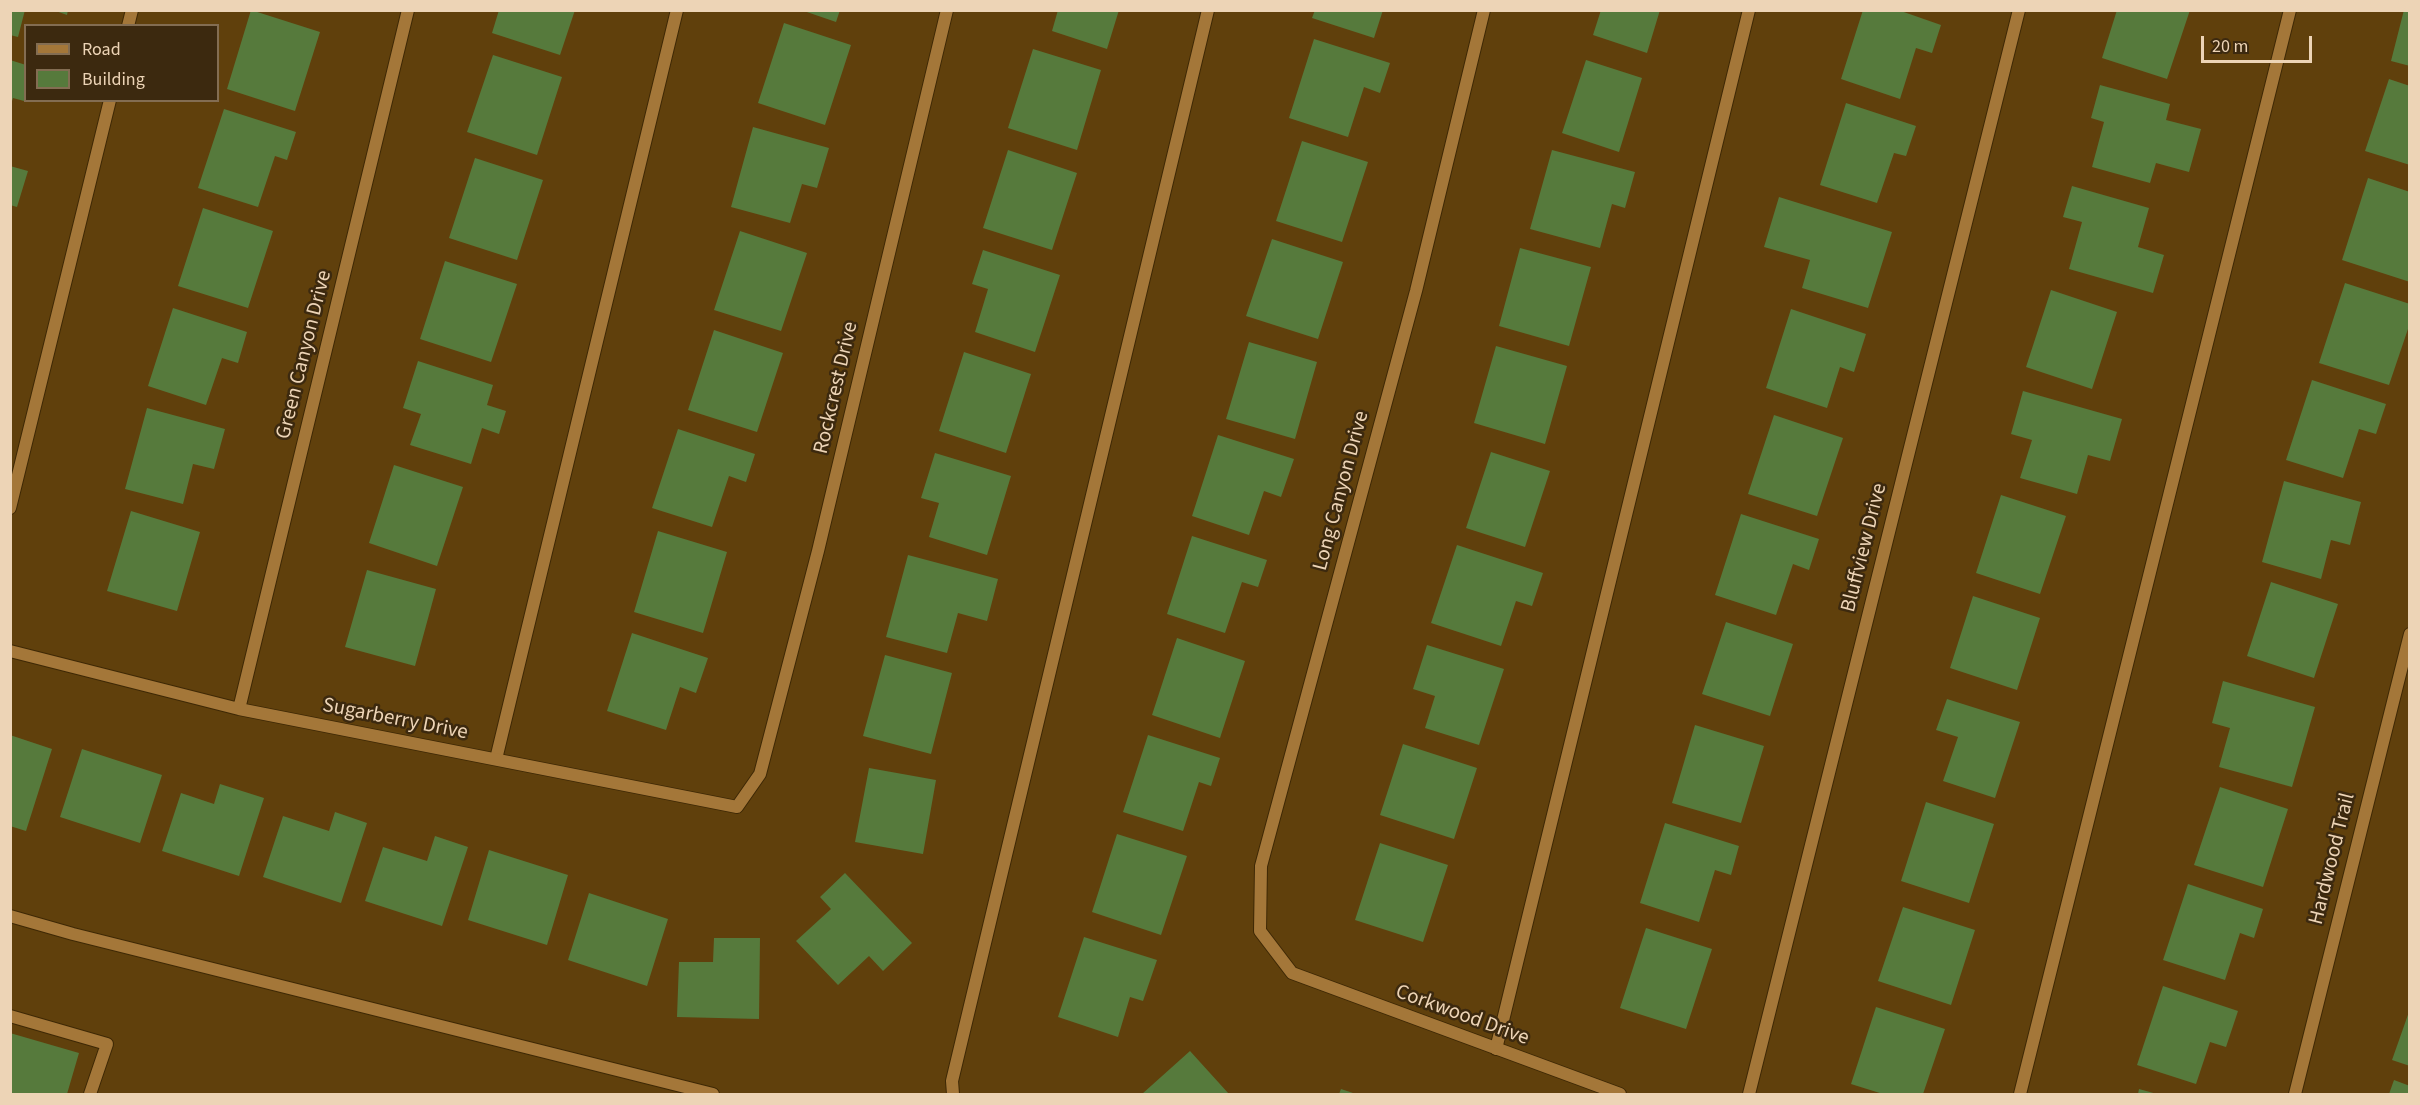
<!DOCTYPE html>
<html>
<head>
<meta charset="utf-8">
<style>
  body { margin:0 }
  #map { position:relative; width:2420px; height:1105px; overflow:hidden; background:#60400c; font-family:"Source Sans 3",sans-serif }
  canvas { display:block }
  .frame { position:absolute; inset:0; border:12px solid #edd4b6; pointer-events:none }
  .legend { position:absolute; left:24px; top:24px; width:195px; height:78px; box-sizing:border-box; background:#3c290f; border:2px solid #836d52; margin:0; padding:8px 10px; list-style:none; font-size:18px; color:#edd4b6 }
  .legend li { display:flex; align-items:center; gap:12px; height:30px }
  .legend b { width:30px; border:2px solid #836d52 }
  .scale { position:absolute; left:2201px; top:36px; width:111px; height:27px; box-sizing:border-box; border:3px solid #edd4b6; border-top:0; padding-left:8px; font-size:18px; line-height:21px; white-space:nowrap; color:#edd4b6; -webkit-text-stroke:4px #3c290f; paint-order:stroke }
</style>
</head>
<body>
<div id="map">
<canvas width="2420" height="1105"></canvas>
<div class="frame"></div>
<ul class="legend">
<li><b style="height:8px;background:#a47739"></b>Road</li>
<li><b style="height:16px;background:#567a3c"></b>Building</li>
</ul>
<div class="scale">20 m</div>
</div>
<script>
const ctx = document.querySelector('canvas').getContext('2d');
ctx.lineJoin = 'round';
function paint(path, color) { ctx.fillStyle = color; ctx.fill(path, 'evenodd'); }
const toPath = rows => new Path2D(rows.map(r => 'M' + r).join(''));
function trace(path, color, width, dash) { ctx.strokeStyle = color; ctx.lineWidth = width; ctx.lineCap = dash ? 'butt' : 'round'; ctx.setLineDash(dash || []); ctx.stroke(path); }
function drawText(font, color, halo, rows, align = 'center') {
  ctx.font = font + ' "Source Sans 3",sans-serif'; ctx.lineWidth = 5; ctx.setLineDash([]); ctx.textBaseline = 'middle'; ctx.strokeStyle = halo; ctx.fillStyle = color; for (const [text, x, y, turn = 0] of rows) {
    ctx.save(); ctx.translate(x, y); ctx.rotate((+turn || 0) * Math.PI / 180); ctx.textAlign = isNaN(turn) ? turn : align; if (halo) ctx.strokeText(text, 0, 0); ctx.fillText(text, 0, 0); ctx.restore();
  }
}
const building = toPath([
  [10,10,25,10,18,37,10,35],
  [53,10,68,10,67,15],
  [251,10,320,32,295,111,227,89],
  [499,10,575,10,560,55,492,33],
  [801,10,840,10,836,22],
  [1058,10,1119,10,1107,49,1052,31],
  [1315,10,1383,10,1374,38,1312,18],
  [1601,10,1660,10,1647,53,1593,35],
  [1863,10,1898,10,1941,25,1932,53,1916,48,1900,99,1841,79],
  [2117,10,2190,10,2167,79,2102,58],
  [2404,10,2410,10,2410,66,2391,61],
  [784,23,851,45,825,125,758,103],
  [1314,39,1390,63,1380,93,1364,87,1348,137,1289,118],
  [1033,49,1101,70,1077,150,1008,128],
  [493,55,562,77,537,155,467,132],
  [10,60,26,65,24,101,13,98,11,104],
  [1586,60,1642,78,1619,152,1562,133],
  [2389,79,2410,86,2410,165,2365,151],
  [2100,85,2170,104,2166,120,2201,129,2189,172,2156,163,2150,183,2092,167,2104,122,2091,118],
  [1846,103,1916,126,1906,156,1894,153,1877,203,1820,185],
  [224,109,296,132,287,160,275,156,258,207,198,188],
  [753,127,829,148,817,188,802,184,790,223,731,207],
  [1302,141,1368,162,1342,242,1276,221],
  [1008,150,1077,173,1052,250,983,228],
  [1552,150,1635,172,1625,208,1612,204,1600,248,1530,229],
  [475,158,543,180,517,260,449,238],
  [10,166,28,171,17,207,10,205],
  [2368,178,2410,192,2410,282,2342,260],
  [2072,186,2149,208,2138,247,2164,255,2153,293,2069,269,2082,222,2063,217],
  [1779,197,1892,232,1868,308,1802,288,1810,260,1764,247],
  [203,208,273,231,248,308,178,286],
  [740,231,807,253,781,331,714,310],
  [1272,239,1343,262,1318,339,1246,316],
  [1520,248,1591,267,1569,346,1499,326],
  [983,250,1060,275,1035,352,975,332,988,289,972,284],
  [445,261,517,284,491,362,420,339],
  [2345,283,2410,304,2410,323,2389,385,2319,363],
  [2051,290,2117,312,2092,389,2026,367],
  [173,308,247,332,238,363,222,358,206,405,148,386],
  [1791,309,1866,334,1854,372,1840,367,1827,408,1766,388],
  [714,330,783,353,757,432,688,410],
  [1249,342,1317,362,1295,439,1226,419],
  [1496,346,1567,366,1545,444,1474,423],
  [964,352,1031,374,1006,453,939,431],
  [418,361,493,385,487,405,506,411,499,434,482,428,471,464,410,445,421,414,403,408],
  [2312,380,2386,404,2376,434,2359,429,2343,478,2286,460],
  [2023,391,2122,419,2110,461,2088,455,2077,494,2020,478,2032,440,2011,434],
  [147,408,225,429,214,469,193,464,183,504,125,489],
  [1774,415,1843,438,1817,516,1748,494],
  [678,429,755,454,746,482,729,476,712,527,652,508],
  [1218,435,1294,459,1281,497,1264,491,1249,535,1192,516],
  [1491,452,1550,471,1525,547,1466,528],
  [935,453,1011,476,987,555,929,537,939,503,921,498],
  [394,465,463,487,437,566,369,543],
  [2284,481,2361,502,2350,545,2331,540,2321,579,2262,562],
  [2001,495,2066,516,2040,594,1976,573],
  [131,511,200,532,177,611,107,591],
  [1741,514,1819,539,1809,570,1793,564,1776,615,1715,595],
  [658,531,727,552,703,633,634,612],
  [1192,536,1267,560,1258,587,1242,582,1225,633,1167,614],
  [1457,545,1543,573,1532,606,1516,601,1501,646,1431,623],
  [908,555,998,579,987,621,958,613,947,653,886,637],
  [367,570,436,589,415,666,345,647],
  [2271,582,2338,604,2314,678,2247,656],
  [1973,596,2040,618,2017,690,1950,668],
  [1726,622,1793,644,1770,716,1702,694],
  [632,633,708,658,696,693,680,687,666,730,607,711],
  [1177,638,1245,661,1220,738,1152,715],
  [1427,645,1504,669,1479,745,1425,728,1435,696,1413,689],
  [885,655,952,673,931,754,863,736],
  [2223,681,2315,707,2292,787,2219,767,2230,728,2212,723],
  [1947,699,2020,722,1995,798,1943,781,1958,737,1936,730],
  [1695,725,1764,746,1741,823,1672,803],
  [10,735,52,749,26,831,10,826],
  [1148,735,1220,758,1211,786,1199,782,1183,831,1123,812],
  [1403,744,1477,768,1454,839,1380,815],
  [82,749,162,775,140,843,60,817],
  [869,768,936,780,923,854,855,842],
  [220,784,264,798,239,876,162,851,181,793,214,804],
  [2220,787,2288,809,2263,887,2194,865],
  [1926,802,1994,824,1969,903,1901,881],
  [335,812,367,823,341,903,263,877,283,816,329,831],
  [1665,823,1739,846,1731,875,1715,870,1699,922,1640,903],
  [1117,834,1187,856,1161,935,1092,912],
  [435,836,468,847,442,926,365,901,383,847,427,861],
  [1380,843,1448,865,1423,942,1355,920],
  [489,850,568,875,547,945,468,920],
  [845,873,912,943,883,971,869,956,838,985,796,941,831,909,820,897],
  [2188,884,2263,909,2254,938,2240,933,2225,980,2163,960],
  [589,893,668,919,647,986,568,960],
  [1903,907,1975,930,1951,1005,1878,981],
  [1646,928,1712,949,1686,1029,1620,1008],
  [1084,937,1157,960,1143,1001,1130,997,1118,1037,1058,1017],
  [714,938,760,938,759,1019,677,1017,679,962,713,962],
  [2163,986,2238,1011,2226,1047,2210,1042,2196,1084,2137,1065],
  [1876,1007,1945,1029,1923,1094,1883,1094,1851,1084],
  [2410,1009,2410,1066,2392,1060],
  [10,1033,79,1053,67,1094,10,1094],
  [1190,1051,1229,1094,1142,1094],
  [2394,1080,2410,1086,2410,1094,2389,1094],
  [1341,1089,1356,1094,1339,1094],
  [2139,1089,2157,1094,2138,1094]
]);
const lane = toPath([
  [128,26,132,10],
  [10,508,110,100],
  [496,759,677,10],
  [10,916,73,934,713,1094],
  [10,1016,107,1044,90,1094],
  [1496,1049,1749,10],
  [953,1094,952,1081,1208,10],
  [2020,1094,2290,10]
]);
const street = toPath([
  [1484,10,1416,291,1261,866,1260,931,1292,973,1620,1094],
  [10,651,239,709,737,807,760,774,818,551,947,10],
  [239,709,408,10],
  [1749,1094,2019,10],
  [2295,1094,2410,634]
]);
const streetNames = [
  ["Green Canyon Drive",305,355,-76],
  ["Rockcrest Drive",837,388,-77],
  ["Long Canyon Drive",1342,491,-75],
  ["Bluffview Drive",1865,548,-76],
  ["Sugarberry Drive",395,720,11],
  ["Hardwood Trail",2333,859,-76],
  ["Corkwood Drive",1462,1016,20]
];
paint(building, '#567a3c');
trace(lane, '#3e2805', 14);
trace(street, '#3e2805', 14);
trace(lane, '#a47739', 12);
trace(street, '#a47739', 12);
drawText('21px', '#edd4b6', '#3c290f', streetNames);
</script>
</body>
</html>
